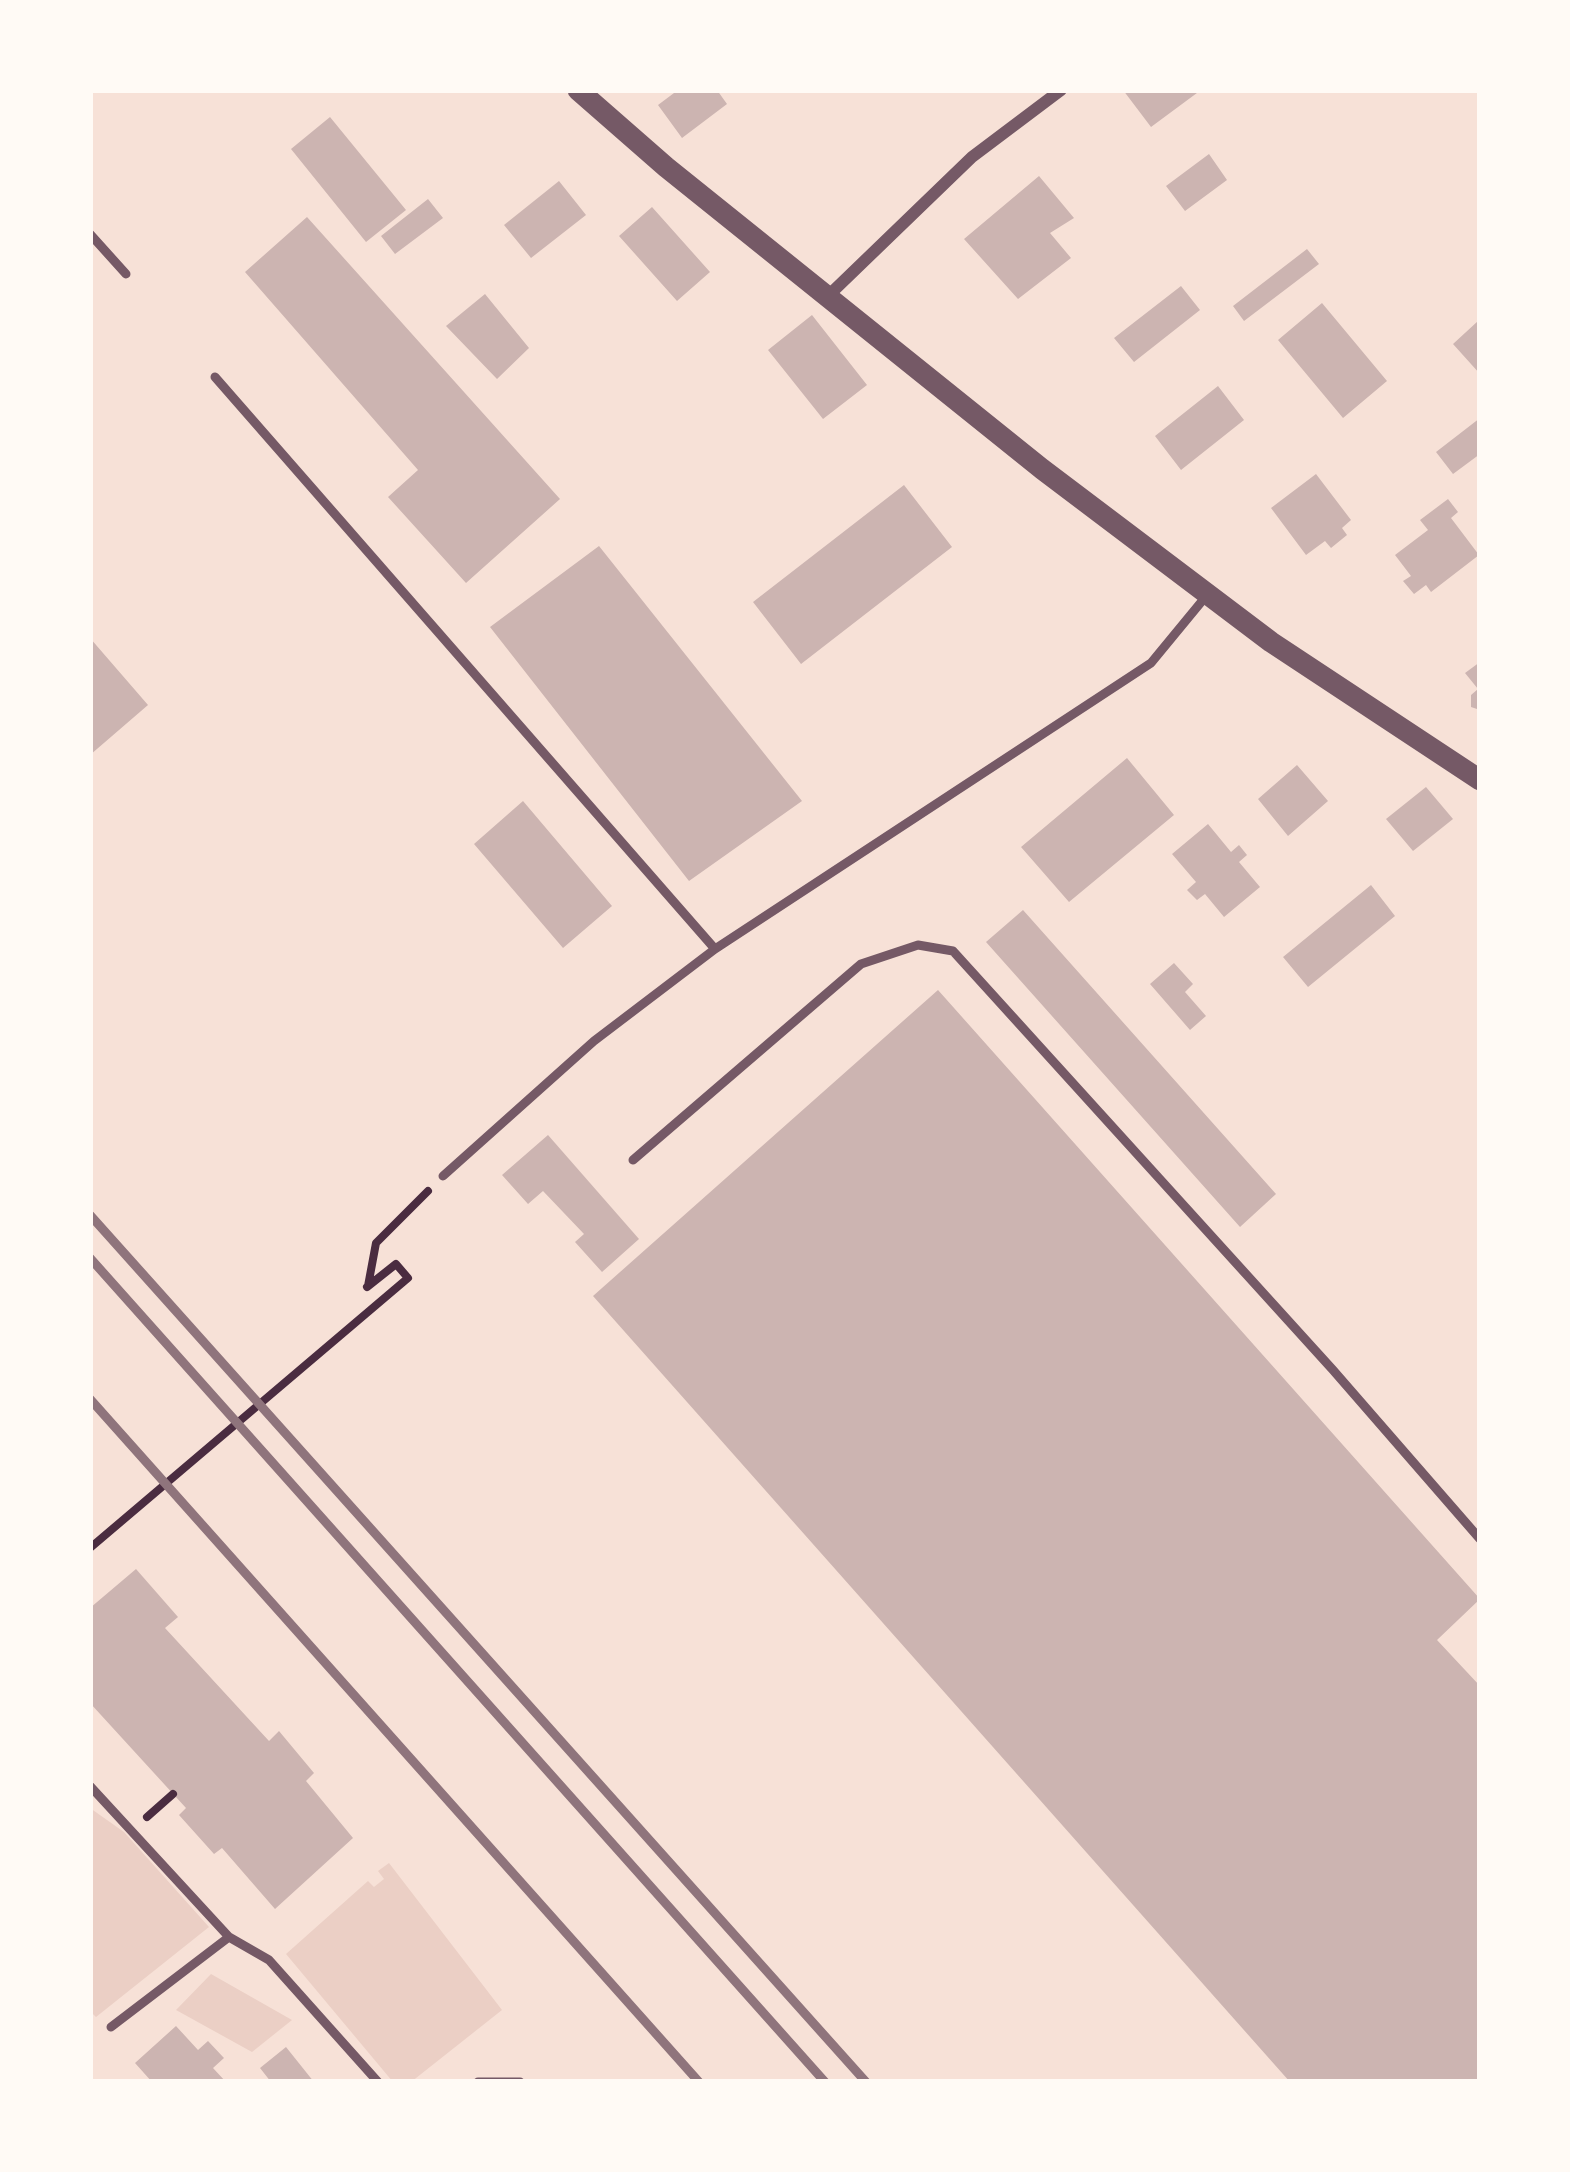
<!DOCTYPE html>
<html>
<head>
<meta charset="utf-8">
<style>
  body { margin:0 }
  #map { position:relative; width:1570px; height:2172px; overflow:hidden; background:#f7e1d7; font-family:Montserrat,sans-serif }
  canvas { display:block }
  .frame { position:absolute; inset:0; border:93px solid #fffaf5; pointer-events:none }
</style>
</head>
<body>
<div id="map">
<canvas width="1570" height="2172"></canvas>
<div class="frame"></div>
</div>
<script>
const ctx = document.querySelector('canvas').getContext('2d');
ctx.lineJoin = 'round';
function paint(path, color) { ctx.fillStyle = color; ctx.fill(path, 'evenodd'); }
const toPath = rows => new Path2D(rows.map(r => 'M' + r).join(''));
function trace(path, color, width, dash) { ctx.strokeStyle = color; ctx.lineWidth = width; ctx.lineCap = dash ? 'butt' : 'round'; ctx.setLineDash(dash || []); ctx.stroke(path); }
const green = toPath([
  [90,1808,124,1832,209,1927,96,2017,90,2011],
  [389,1863,502,2010,411,2082,393,2082,286,1954,368,1881,374,1887,384,1879,378,1871],
  [211,1974,292,2020,252,2052,176,2010]
]);
const building = toPath([
  [678,90,717,90,727,104,682,138,658,105],
  [1123,90,1201,90,1151,127],
  [330,117,406,210,366,242,291,149],
  [1209,154,1227,180,1185,211,1166,186],
  [1039,176,1074,218,1050,233,1071,258,1018,299,964,239],
  [559,181,586,215,531,258,504,225],
  [428,199,443,218,395,254,381,236],
  [652,207,710,272,677,301,619,236],
  [307,217,560,499,466,583,388,497,418,470,245,272],
  [1307,249,1319,264,1244,321,1233,306],
  [1181,286,1200,310,1134,362,1114,338],
  [485,294,529,348,497,379,446,326],
  [1322,303,1387,381,1343,418,1278,340],
  [812,315,867,385,823,419,768,350],
  [1478,321,1480,323,1480,374,1453,344],
  [1218,386,1244,420,1181,470,1155,436],
  [1480,418,1480,454,1453,474,1436,452],
  [1316,474,1351,520,1342,528,1347,535,1331,548,1325,541,1306,555,1271,508],
  [904,485,952,547,801,664,753,602],
  [1448,499,1458,512,1451,518,1479,555,1431,592,1426,585,1414,594,1403,581,1411,576,1395,555,1428,530,1420,520],
  [599,546,802,801,689,881,490,627],
  [90,638,148,705,90,755],
  [1480,662,1480,710,1471,707,1471,695,1478,689,1465,673],
  [1127,758,1174,815,1069,902,1021,847],
  [1297,765,1328,801,1288,836,1258,799],
  [1426,787,1453,819,1413,851,1386,819],
  [523,801,612,906,563,948,474,844],
  [1208,824,1231,852,1239,845,1247,855,1239,862,1260,887,1224,917,1205,894,1197,900,1187,890,1196,882,1172,854],
  [1371,885,1395,916,1308,987,1283,957],
  [1023,910,1276,1194,1240,1227,986,942],
  [1174,963,1193,984,1185,992,1206,1016,1190,1030,1150,984],
  [938,990,1480,1599,1437,1640,1480,1686,1480,2082,1290,2082,593,1296],
  [548,1135,639,1239,602,1272,575,1242,584,1234,543,1191,528,1204,502,1175],
  [136,1569,178,1617,165,1628,269,1741,279,1731,314,1773,306,1781,353,1838,275,1909,222,1848,214,1854,179,1815,186,1808,90,1703,90,1608],
  [176,2026,198,2050,208,2041,224,2058,213,2068,226,2082,152,2082,135,2063],
  [286,2047,314,2082,271,2082,260,2068]
]);
const path = toPath([
  [368,1286,376,1243,428,1191],
  [90,1548,408,1278,396,1264,367,1287],
  [147,1817,173,1794]
]);
const service = toPath([
  [90,234,126,274],
  [215,377,715,949],
  [633,1160,861,964,918,945,953,951,1333,1370,1480,1539],
  [443,1176,594,1041,715,949,1151,663,1207,595],
  [90,1786,229,1937,269,1960,378,2082],
  [111,2027,229,1937],
  [478,2082,520,2082]
]);
const minor = toPath([
  [828,296,972,157,1061,90]
]);
const tertiary = toPath([
  [578,90,666,167,1042,469,1271,642,1480,780]
]);
const rail = toPath([
  [90,1215,866,2082],
  [90,1258,825,2082],
  [90,1399,699,2082]
]);
paint(green, '#ebcfc5');
paint(building, '#ccb4b1');
trace(path, '#4a2c40', 8);
trace(service, '#755966', 9);
trace(minor, '#755966', 12);
trace(tertiary, '#755966', 21);
trace(rail, '#8f747c', 9);
</script>
</body>
</html>
